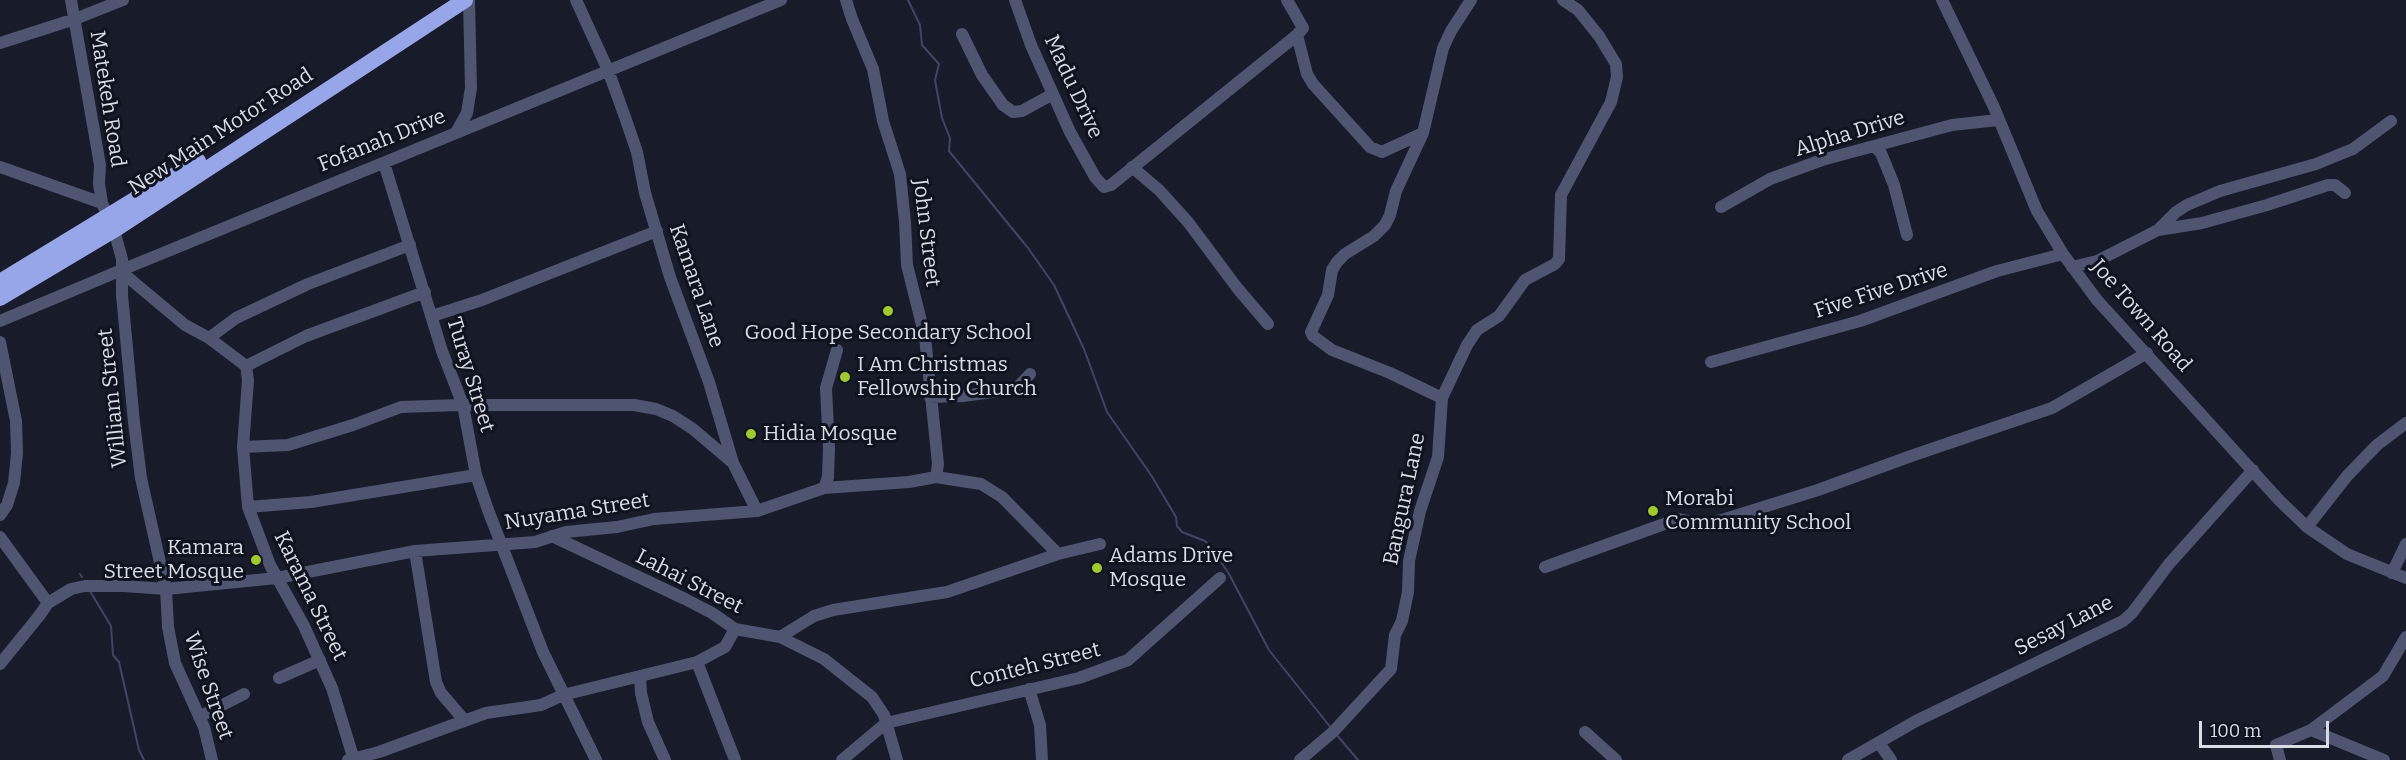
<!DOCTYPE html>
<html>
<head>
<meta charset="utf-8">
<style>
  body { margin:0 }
  #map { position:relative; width:2406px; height:760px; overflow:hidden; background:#181b29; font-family:Bitter,serif }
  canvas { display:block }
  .scale { position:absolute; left:2199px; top:721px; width:130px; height:27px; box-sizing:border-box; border:3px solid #d9dbe5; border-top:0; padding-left:8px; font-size:18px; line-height:21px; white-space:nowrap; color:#d9dbe5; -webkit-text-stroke:4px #0f121f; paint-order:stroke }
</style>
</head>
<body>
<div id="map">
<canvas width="2406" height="760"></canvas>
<div class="scale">100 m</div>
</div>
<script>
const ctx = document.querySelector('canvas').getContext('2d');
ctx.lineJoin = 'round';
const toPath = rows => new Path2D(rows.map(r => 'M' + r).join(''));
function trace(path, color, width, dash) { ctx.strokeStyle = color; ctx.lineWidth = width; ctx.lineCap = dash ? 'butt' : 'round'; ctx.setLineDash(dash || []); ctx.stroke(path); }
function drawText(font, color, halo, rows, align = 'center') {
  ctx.font = font + ' Bitter,serif'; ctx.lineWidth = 6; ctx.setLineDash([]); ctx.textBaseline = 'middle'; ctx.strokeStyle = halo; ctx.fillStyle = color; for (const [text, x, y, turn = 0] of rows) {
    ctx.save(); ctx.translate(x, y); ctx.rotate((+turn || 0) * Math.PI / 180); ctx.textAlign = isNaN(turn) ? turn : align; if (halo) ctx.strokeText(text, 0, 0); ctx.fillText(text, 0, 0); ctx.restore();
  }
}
const stream = toPath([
  [908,0,920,25,922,45,939,64,935,80,942,118,950,138,949,151,1028,248,1054,285,1084,349,1107,412,1151,475,1176,517,1177,526,1182,532,1205,541,1211,547,1229,574,1269,650,1331,728],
  [80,574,82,577],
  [90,591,111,626,113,655,119,662,139,750,144,760],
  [1336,734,1358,760]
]);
const minor = toPath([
  [71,0,100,165,99,184,102,203,114,230,122,259,122,295,134,422,141,478,166,589,168,627,175,663,204,727,212,760],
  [576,0,608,70,625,117,637,152,645,193,670,277,709,382,733,463,757,511],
  [846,0,852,19,873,69,883,121,900,174,905,222,907,265,925,337,938,464,936,477],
  [1015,0,1031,45,1070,132,1095,177,1104,187,1111,185,1297,35,1303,28,1287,0],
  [1942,0,1993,105,2037,211,2063,254,2097,300,2279,500,2307,527,2347,554,2406,578],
  [962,34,982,75,1003,105,1013,112,1022,111,1053,94],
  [1297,35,1307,74,1313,84,1370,147,1382,152,1423,133],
  [0,43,75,19,123,0],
  [457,131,467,113,471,88,469,0],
  [1874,146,1881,153,1894,185,1907,235],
  [384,163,442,351,463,405,476,475,488,510,543,652,596,760],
  [0,167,102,203],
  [1132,167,1159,190,1188,222,1238,289,1268,324],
  [1721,207,1770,179,1822,160,1952,125,1998,120],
  [2158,230,2202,223,2267,205,2328,185,2335,185,2345,193],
  [2072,267,2097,261,2158,230,2176,212,2187,205,2220,191,2316,164,2353,149,2391,121],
  [124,274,185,325,209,338,246,366,248,380,243,447,288,445,353,425,401,407,459,405,634,405,656,409,673,416,693,429,733,463],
  [432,316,482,300,657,231],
  [0,321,124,269,781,0],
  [209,338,236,318,308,284,410,245],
  [0,342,16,421,17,453,14,483,7,505,0,515],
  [1711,362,1860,321,1997,271,2063,254],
  [246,366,306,336,425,292],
  [930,397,963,396,1006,390,1019,386,1030,374],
  [1442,398,1390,373,1332,350,1313,336,1311,332,1328,295,1332,270,1337,262,1345,254,1374,236,1385,225,1390,215,1396,191,1423,133,1443,48,1451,31,1471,0],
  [243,447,248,507,255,525,270,565,304,626,332,688,354,760],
  [824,488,828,477,829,449,826,388,837,350],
  [248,507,311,502,476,475],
  [2307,527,2347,476,2377,445,2406,423],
  [552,536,685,599,712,613,735,629,780,637,824,659,872,697,884,715,897,760],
  [0,537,48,603],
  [415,551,436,682,441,693,465,721],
  [1545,567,1667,523,1679,519,1702,524,1725,519,1818,490,1911,456,2052,408,2147,353],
  [2392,573,2406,544],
  [780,637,814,616,833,610,947,592,1058,554,1100,544],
  [697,662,735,760],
  [0,664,39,616,48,603,71,589,85,586,124,586,166,589,277,578,415,551,535,542,566,532,617,527,654,519,757,511,824,488,909,482,936,477,981,484,1002,497,1058,554],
  [640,676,641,693,648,722,665,760],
  [279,678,320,660],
  [1029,689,1040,725,1042,760],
  [199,717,244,694],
  [2311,730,2384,760],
  [1585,732,1616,760],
  [1879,743,1891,760],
  [348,760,379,752,486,713,541,705,563,695,697,662,725,647,735,629],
  [842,760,886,723,1079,678,1128,660,1220,578],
  [1300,760,1333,732,1391,669,1395,635,1402,621,1408,592,1409,561,1420,511,1438,457,1442,398,1467,345,1477,330,1499,316,1525,280,1555,264,1559,259,1561,195,1611,102,1617,77,1616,64,1599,36,1578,10,1563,0],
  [1848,760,1916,721,2123,621,2132,613,2169,564,2253,470],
  [2280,760,2276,745,2311,730,2383,676,2406,637]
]);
const highway = toPath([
  [0,282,198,161],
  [0,298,114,230,465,0]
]);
const markers = [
  [888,311,6,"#9fca2d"],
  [845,377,6,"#9fca2d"],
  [751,434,6,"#9fca2d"],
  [1653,511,6,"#9fca2d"],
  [256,560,6,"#9fca2d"],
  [1097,568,6,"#9fca2d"]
];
const streetNames = [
  ["Madu Drive",1073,87,65],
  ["Matekeh Road",107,99,81],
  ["New Main Motor Road",221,132,-33],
  ["Alpha Drive",1850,134,-17],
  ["Fofanah Drive",382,141,-22],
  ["John Street",926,233,83],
  ["Kamara Lane",696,286,71],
  ["Five Five Drive",1881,291,-18],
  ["Joe Town Road",2141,316,49],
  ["Turay Street",470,375,73],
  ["William Street",113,398,-96],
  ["Bangura Lane",1405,499,-78],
  ["Nuyama Street",577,512,-9],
  ["Lahai Street",689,582,27],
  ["Karama Street",310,596,64],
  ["Sesay Lane",2064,626,-27],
  ["Conteh Street",1035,666,-14],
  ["Wise Street",208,686,71]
];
const poiNames = [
  ["Good Hope Secondary School",888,333,"center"],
  ["I Am Christmas",857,365],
  ["Fellowship Church",857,389],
  ["Hidia Mosque",763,434],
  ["Morabi",1665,499],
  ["Community School",1665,523],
  ["Kamara",244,548,"right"],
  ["Street Mosque",244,572,"right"],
  ["Adams Drive",1109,556],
  ["Mosque",1109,580]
];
trace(stream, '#454269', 2);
trace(minor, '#4f5570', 12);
trace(highway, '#97a6e8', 16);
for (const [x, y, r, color] of markers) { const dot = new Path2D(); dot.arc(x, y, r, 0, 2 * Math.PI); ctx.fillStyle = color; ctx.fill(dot); trace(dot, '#0f121f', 2); }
drawText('21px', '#d9dbe5', '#0f121f', streetNames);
drawText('21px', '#d9dbe5', '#0f121f', poiNames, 'left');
</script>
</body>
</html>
